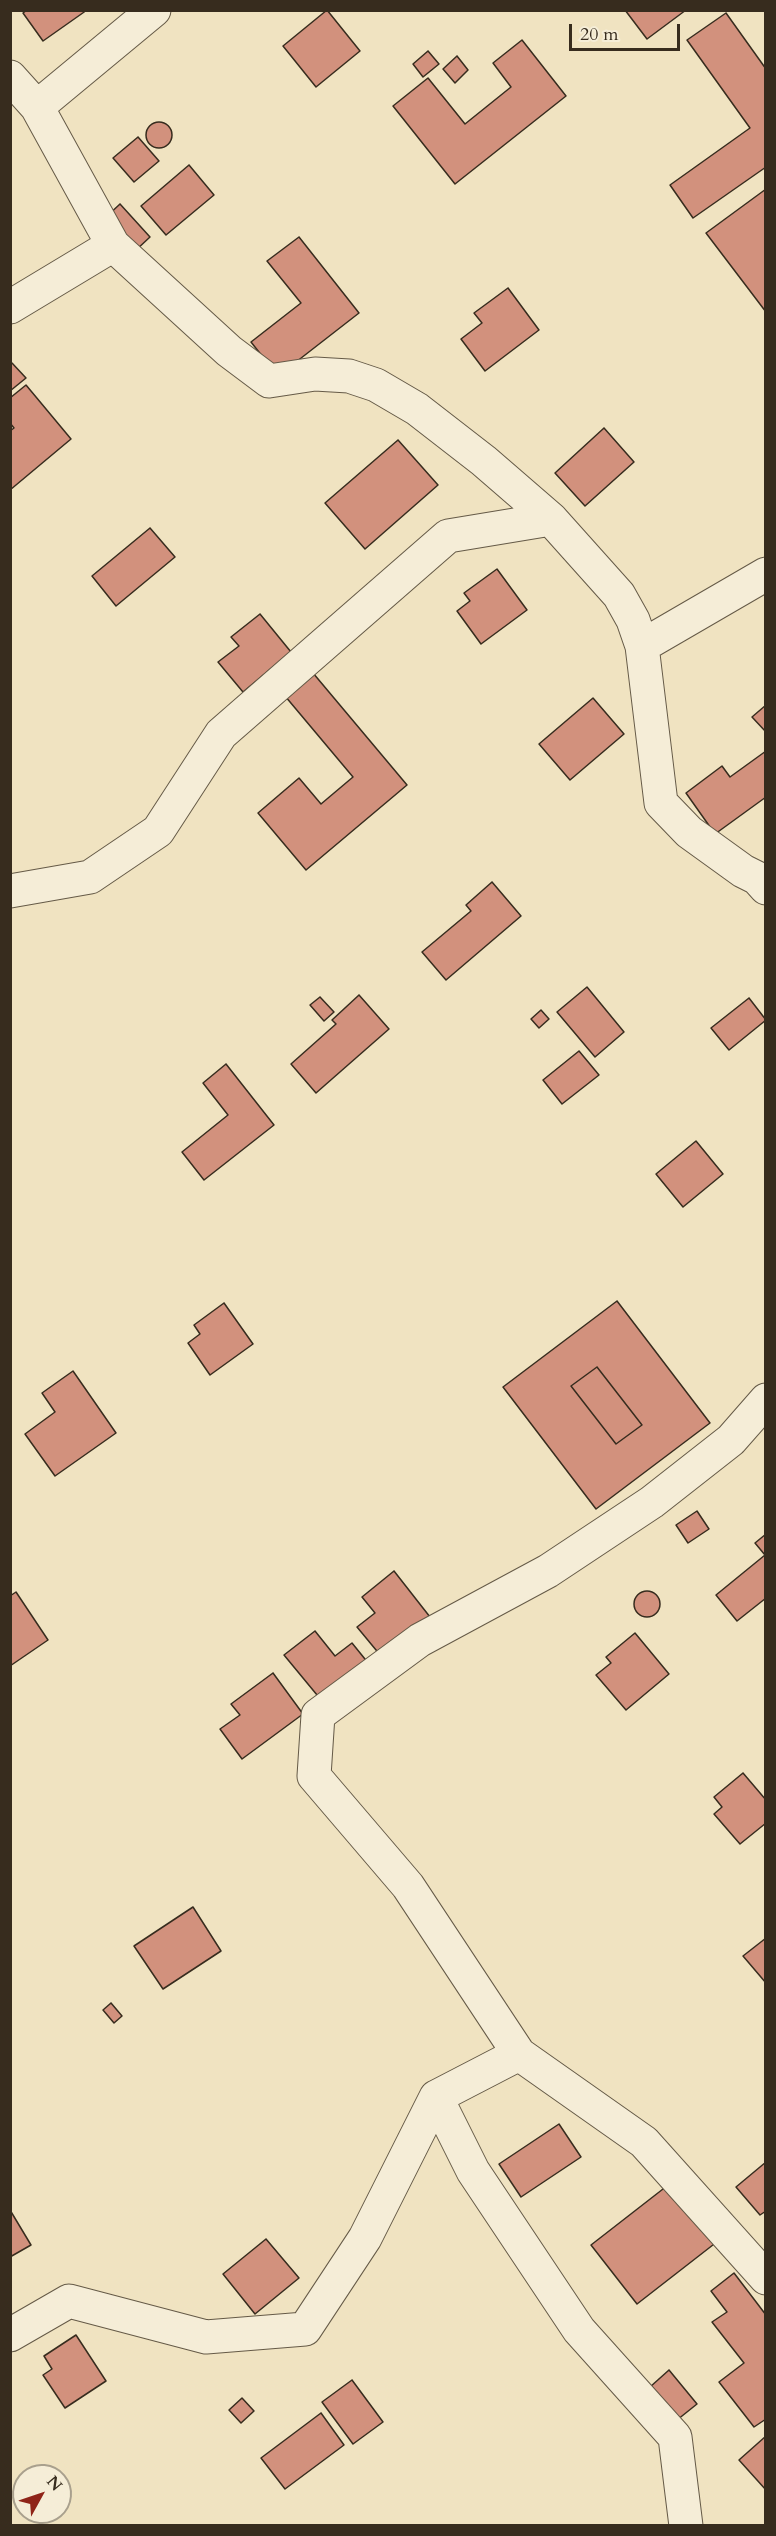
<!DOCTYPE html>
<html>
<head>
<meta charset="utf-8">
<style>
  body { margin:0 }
  #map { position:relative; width:776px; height:2536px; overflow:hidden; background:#f0e3c1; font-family:Cardo,serif }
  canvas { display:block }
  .frame { position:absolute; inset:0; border:12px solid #372c1e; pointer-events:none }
  .north { position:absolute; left:12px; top:2464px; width:60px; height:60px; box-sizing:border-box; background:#f5edd7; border:2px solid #a9a08d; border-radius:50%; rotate:50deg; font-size:16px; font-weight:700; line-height:24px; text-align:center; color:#372c1e }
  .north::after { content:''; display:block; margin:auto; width:21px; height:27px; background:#8f2418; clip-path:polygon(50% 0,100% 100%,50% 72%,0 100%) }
  .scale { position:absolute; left:569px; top:24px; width:111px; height:27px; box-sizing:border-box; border:3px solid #372c1e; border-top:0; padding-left:8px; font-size:18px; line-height:21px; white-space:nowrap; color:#372c1e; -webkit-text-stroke:4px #f5edd7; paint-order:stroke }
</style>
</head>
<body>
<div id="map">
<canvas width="776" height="2536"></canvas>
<div class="frame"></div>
<div class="north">N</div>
<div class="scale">20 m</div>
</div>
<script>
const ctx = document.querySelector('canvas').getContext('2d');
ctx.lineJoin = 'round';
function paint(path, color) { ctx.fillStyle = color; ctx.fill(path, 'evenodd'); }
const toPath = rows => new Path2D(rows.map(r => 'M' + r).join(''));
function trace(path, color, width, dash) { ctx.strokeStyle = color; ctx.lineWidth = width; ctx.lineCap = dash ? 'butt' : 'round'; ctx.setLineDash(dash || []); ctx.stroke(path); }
const building = toPath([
  [27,10,87,10,43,41,23,13,27,10],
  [327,10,360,51,316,87,283,46,327,10],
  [625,10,686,10,647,39,625,10],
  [726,13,766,69,766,167,693,218,670,185,750,128,687,40,726,13],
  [522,40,566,96,455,184,393,106,428,78,465,124,511,87,493,63,522,40],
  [428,51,439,64,423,77,413,64,428,51],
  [457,56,468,70,455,83,443,69,457,56],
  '146 135a13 13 0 1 1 26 0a13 13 0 1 1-26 0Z',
  [138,137,159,161,134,182,113,158,138,137],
  [189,165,214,195,166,235,141,206,189,165],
  [766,189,766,312,706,233,766,189],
  [120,204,150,237,135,251,105,218,120,204],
  [299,237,359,313,278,376,251,342,301,303,267,261,299,237],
  [508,288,539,330,485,371,461,339,482,323,474,313,508,288],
  [12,363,26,378,10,391,10,364,12,363],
  [26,385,71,439,10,490,10,431,14,428,10,423,10,398,26,385],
  [604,428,634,462,585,506,555,473,604,428],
  [398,440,438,485,365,549,325,503,398,440],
  [150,528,175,557,116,606,92,576,150,528],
  [497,569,527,610,481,644,457,611,470,601,464,593,497,569],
  [260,614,291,652,243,692,218,662,239,646,231,637,260,614],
  [313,673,407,785,306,870,258,813,299,778,321,804,353,777,285,696,313,673],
  [593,698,624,734,570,780,539,744,593,698],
  [766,705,766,732,752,717,766,705],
  [766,751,766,797,715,834,686,793,722,766,730,777,766,751],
  [492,882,521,916,446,980,422,952,471,911,466,905,492,882],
  [587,987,624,1032,595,1057,557,1012,587,987],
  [359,995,389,1029,316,1093,291,1064,336,1024,332,1020,359,995],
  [320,997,334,1012,324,1021,310,1005,320,997],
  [749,998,766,1020,729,1050,711,1028,749,998],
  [541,1010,549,1019,539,1028,531,1019,541,1010],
  [579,1051,599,1075,562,1104,543,1080,579,1051],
  [226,1064,274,1125,204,1180,182,1152,228,1115,203,1083,226,1064],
  [696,1141,723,1174,683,1207,656,1174,696,1141],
  [617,1301,710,1423,596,1509,503,1387,617,1301],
  [597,1367,642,1425,616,1444,571,1386,597,1367],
  [224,1303,253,1344,210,1375,188,1343,200,1334,194,1325,224,1303],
  [597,1367,642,1425,616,1444,571,1386,597,1367],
  [73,1371,116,1433,55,1476,25,1434,55,1412,42,1393,73,1371],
  [697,1511,709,1529,688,1543,676,1525,697,1511],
  [766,1534,766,1598,737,1621,716,1595,765,1555,755,1543,766,1534],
  [394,1571,430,1617,381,1656,357,1627,375,1613,362,1597,394,1571],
  '634 1604a13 13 0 1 1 26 0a13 13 0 1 1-26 0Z',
  [16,1592,48,1640,10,1666,10,1596,16,1592],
  [315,1631,335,1656,352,1643,369,1664,322,1701,284,1655,315,1631],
  [635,1633,669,1674,626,1710,596,1675,611,1663,606,1657,635,1633],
  [273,1673,303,1714,242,1759,220,1729,240,1715,231,1704,273,1673],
  [743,1773,766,1800,766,1823,740,1844,714,1814,722,1807,714,1797,743,1773],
  [193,1907,221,1951,163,1989,134,1946,193,1907],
  [766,1938,766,1983,743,1956,766,1938],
  [111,2003,122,2016,114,2023,103,2010,111,2003],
  [559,2124,581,2157,521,2197,499,2164,559,2124],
  [766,2162,766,2211,760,2215,736,2187,766,2162],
  [672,2182,718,2241,637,2304,591,2245,672,2182],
  [10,2210,31,2245,10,2257,10,2210],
  [266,2239,299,2278,255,2314,223,2274,266,2239],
  [734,2273,766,2315,766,2419,754,2427,719,2382,744,2363,712,2322,727,2312,711,2291,734,2273],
  [76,2335,106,2381,65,2408,43,2375,52,2369,44,2356,76,2335],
  [669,2370,697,2404,677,2420,650,2387,669,2370],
  [352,2380,383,2422,353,2444,322,2402,352,2380],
  [242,2398,254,2411,241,2423,229,2410,242,2398],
  [321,2413,344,2445,285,2489,261,2458,321,2413],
  [766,2436,766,2490,739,2460,766,2436]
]);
const minor = toPath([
  [10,77,37,107,113,245,229,351,269,381,315,374,349,376,376,385,417,409,484,461,551,519,619,595,633,620,642,646,661,803,689,832,743,871,757,878,766,888],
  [37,107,154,10],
  [10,307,113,245],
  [642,646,766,574],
  [10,891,90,877,158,831,221,734,448,536,551,519],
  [766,1400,731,1440,652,1502,548,1571,420,1640,318,1715,314,1776,408,1886,519,2054,644,2142,766,2278],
  [436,2097,473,2171,579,2330,675,2437,686,2526],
  [10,2335,69,2301,206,2337,305,2329,365,2238,436,2097,519,2054]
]);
paint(building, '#d2917d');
trace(building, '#372c1e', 1.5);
trace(minor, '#655a47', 35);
trace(minor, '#f5edd7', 33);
</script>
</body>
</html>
